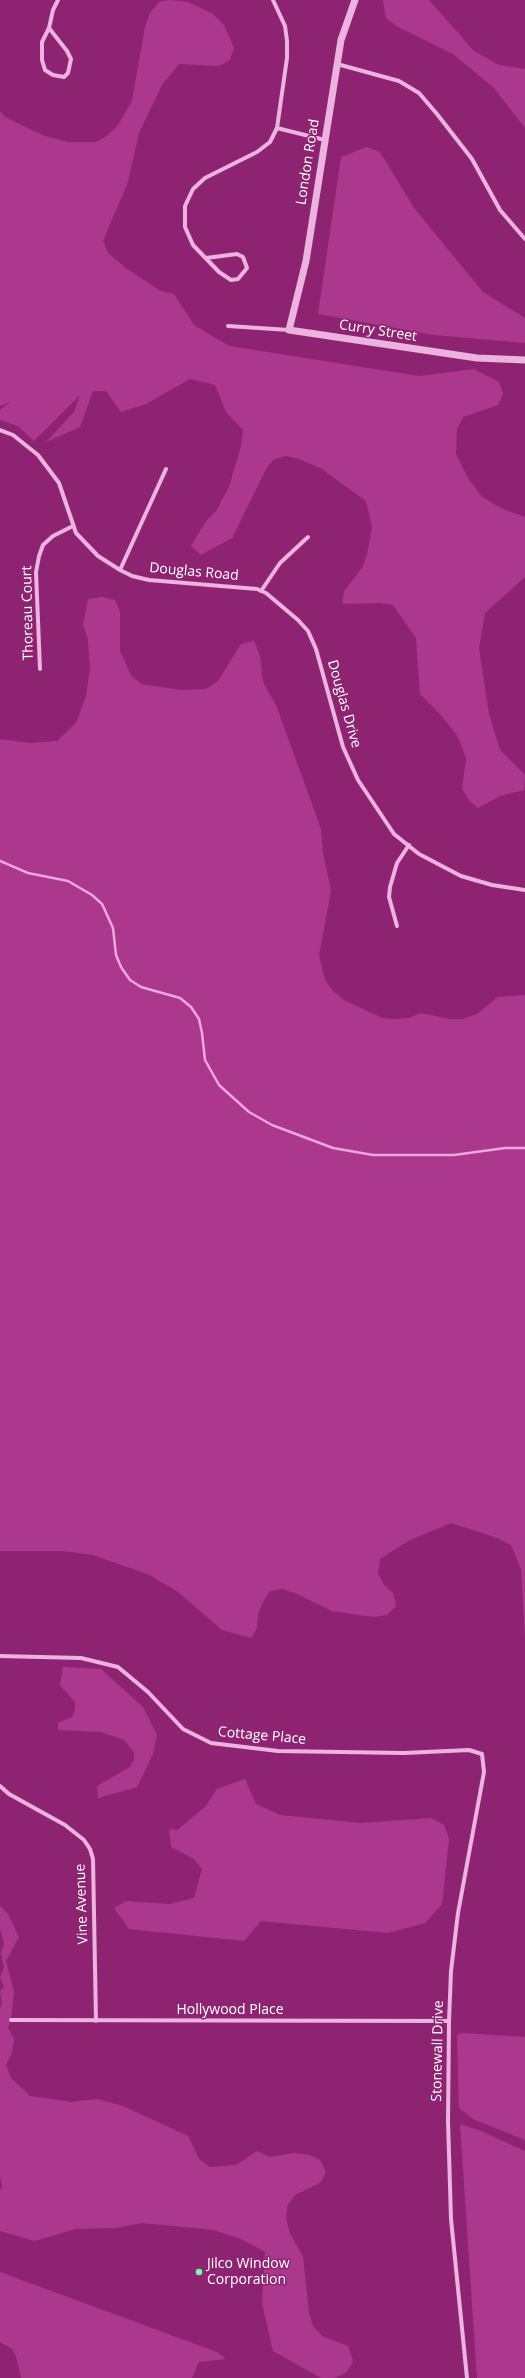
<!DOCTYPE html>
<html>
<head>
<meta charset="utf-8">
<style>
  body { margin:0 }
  canvas { display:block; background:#8e2471 }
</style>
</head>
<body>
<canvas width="525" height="2378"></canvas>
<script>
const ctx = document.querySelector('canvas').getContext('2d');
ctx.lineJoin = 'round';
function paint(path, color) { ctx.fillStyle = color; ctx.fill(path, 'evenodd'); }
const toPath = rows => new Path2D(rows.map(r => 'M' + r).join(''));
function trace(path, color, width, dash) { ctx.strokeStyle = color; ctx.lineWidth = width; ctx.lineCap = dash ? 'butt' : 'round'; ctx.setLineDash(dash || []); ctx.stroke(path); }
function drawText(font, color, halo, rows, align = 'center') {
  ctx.font = font + ' "Open Sans",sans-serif'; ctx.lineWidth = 3; ctx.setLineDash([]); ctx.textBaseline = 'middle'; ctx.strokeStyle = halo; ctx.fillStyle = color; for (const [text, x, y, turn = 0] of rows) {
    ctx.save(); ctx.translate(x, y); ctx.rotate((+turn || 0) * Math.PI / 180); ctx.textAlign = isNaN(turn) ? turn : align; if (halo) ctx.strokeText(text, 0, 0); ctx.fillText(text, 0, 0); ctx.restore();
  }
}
const green = toPath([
  [169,0,188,2,213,14,224,25,234,48,230,60,219,66,179,64,162,85,139,133,128,182,103,241,108,253,127,269,161,291,174,294,194,325,229,346,419,376,474,369,499,382,503,394,498,405,463,417,457,429,456,454,468,478,482,497,505,510,525,517,525,577,485,613,479,648,489,714,500,750,525,775,524,790,500,796,478,808,469,800,462,789,466,759,462,746,456,734,439,713,420,694,416,638,393,605,380,603,342,604,344,591,362,568,367,555,372,527,366,501,322,469,299,459,286,456,273,460,266,469,232,538,201,555,191,546,206,521,216,511,229,487,241,446,243,430,226,412,215,385,190,379,146,404,121,412,106,391,93,391,80,427,46,442,74,412,80,395,34,441,18,426,0,420,0,410,10,402,0,406,0,111,5,117,42,135,68,142,96,142,107,136,118,125,132,101,145,27,150,13,159,2],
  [383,0,429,0,474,51,499,65,525,69,525,128,494,88,453,54,396,26,386,18],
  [367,147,380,152,414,208,483,292,525,318,525,343,434,335,318,314,341,157],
  [102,597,115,600,120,612,120,651,131,675,141,684,181,690,206,689,218,681,241,644,254,641,260,656,263,682,276,705,321,829,323,853,331,891,319,955,325,980,332,990,344,1000,382,1018,395,1019,409,1018,421,1013,449,1019,463,1019,477,1014,498,997,525,995,525,1637,521,1569,511,1545,497,1538,451,1523,408,1541,380,1559,378,1573,384,1585,393,1593,396,1606,387,1615,374,1617,332,1611,295,1593,282,1589,270,1591,263,1602,258,1614,257,1628,251,1638,222,1630,178,1592,150,1575,93,1555,63,1551,0,1551,0,739,30,743,57,741,76,723,86,696,90,669,88,639,83,625,88,599],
  [63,1667,101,1669,143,1707,157,1735,153,1754,137,1787,98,1798,97,1786,130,1767,134,1760,134,1752,124,1740,101,1732,58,1730,58,1723,72,1717,75,1710,75,1702,60,1685],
  [245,1779,256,1804,280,1815,361,1823,431,1818,444,1825,449,1839,442,1904,425,1923,388,1933,261,1921,244,1941,129,1929,114,1908,126,1901,169,1904,194,1898,202,1869,194,1859,171,1847,169,1829,177,1830,205,1807,217,1789],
  [0,1906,8,1914,19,1937,6,1961,14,1992,11,2020,8,2028,14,2039,12,2053,6,2065,11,2078,30,2096,71,2102,97,2099,123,2106,188,2136,199,2159,210,2167,236,2165,257,2151,269,2157,294,2153,309,2155,320,2160,326,2172,320,2183,295,2195,287,2206,286,2219,290,2233,303,2257,309,2313,313,2326,322,2336,348,2346,353,2361,347,2372,335,2378,321,2378,273,2351,262,2303,265,2252,241,2239,214,2230,142,2223,115,2228,75,2229,35,2241,0,2231,0,2191,2,2186,0,2175,0,2008,2,2004,0,1991,4,1987,0,1978,4,1967,1,1954,4,1943,0,1928],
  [462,2033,525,2037,525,2140,473,2119,459,2108,457,2035],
  [460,2124,481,2131,525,2151,525,2378,477,2378],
  [0,2272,217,2352,226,2359,199,2362,192,2378,21,2378,16,2356,12,2349,0,2342]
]);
const stream = toPath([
  [0,861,28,873,68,881,92,895,102,904,113,928,116,955,121,967,130,980,141,987,180,998,191,1007,199,1019,202,1033,205,1060,219,1085,249,1112,272,1125,333,1148,373,1155,454,1155,505,1148,525,1148]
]);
const minor = toPath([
  [273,0,285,26,287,41,287,58,277,128],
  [49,28,67,51,71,59,68,73,64,77,53,75,45,70,42,60,42,42,49,28,53,10,58,0],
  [337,64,399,81,419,93,437,114,472,159,500,210,525,239],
  [206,258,237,254,243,257,247,268,238,279,231,280,219,272,193,245,185,227,185,206,193,189,205,178,257,152,270,142,277,128,325,140],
  [228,326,289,330],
  [0,430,13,435,38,455,59,483,76,533,98,556,120,570,132,576,149,580,257,589,266,593,298,620,308,631,316,649,343,747,358,780,394,834,419,854,461,876,492,885,525,890],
  [120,570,166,469],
  [261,591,280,563,308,537],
  [40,669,36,572,39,556,43,545,53,536,73,526],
  [397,926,389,897,390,887,397,863,409,845],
  [0,1656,81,1658,118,1667,148,1692,183,1729,211,1743,278,1751,404,1753,469,1750,482,1754,484,1772,458,1913,451,1971,449,2021,448,2121,451,2219,467,2378],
  [0,1786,9,1794,65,1825,84,1840,90,1849,93,1859,96,2021],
  [11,2020,449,2021]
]);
const tertiary = toPath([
  [355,0,341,40,306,261,289,330,477,358,525,360]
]);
const markers = [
  [199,2272,4,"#77f6ac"]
];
const streetNames = [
  ["London Road",308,162,-81],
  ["Curry Street",378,331,9],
  ["Douglas Road",194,572,5],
  ["Thoreau Court",28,613,-91],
  ["Douglas Drive",344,704,74],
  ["Cottage Place",262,1736,5],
  ["Vine Avenue",82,1904,-92],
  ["Hollywood Place",230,2010],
  ["Stonewall Drive",438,2051,-89]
];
const poiNames = [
  ["Jilco Window",207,2264],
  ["Corporation",207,2280]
];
paint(green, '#ab388d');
trace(stream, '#eca7dc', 2.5);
trace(minor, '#ebb3dd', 4);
trace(tertiary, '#ebb3dd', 7);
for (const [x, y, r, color] of markers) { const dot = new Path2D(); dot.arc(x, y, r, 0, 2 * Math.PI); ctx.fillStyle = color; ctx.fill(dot); trace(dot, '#8e2471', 1.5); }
drawText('14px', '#fff', '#8e2471', streetNames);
drawText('14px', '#fff', '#8e2471', poiNames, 'left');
</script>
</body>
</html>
